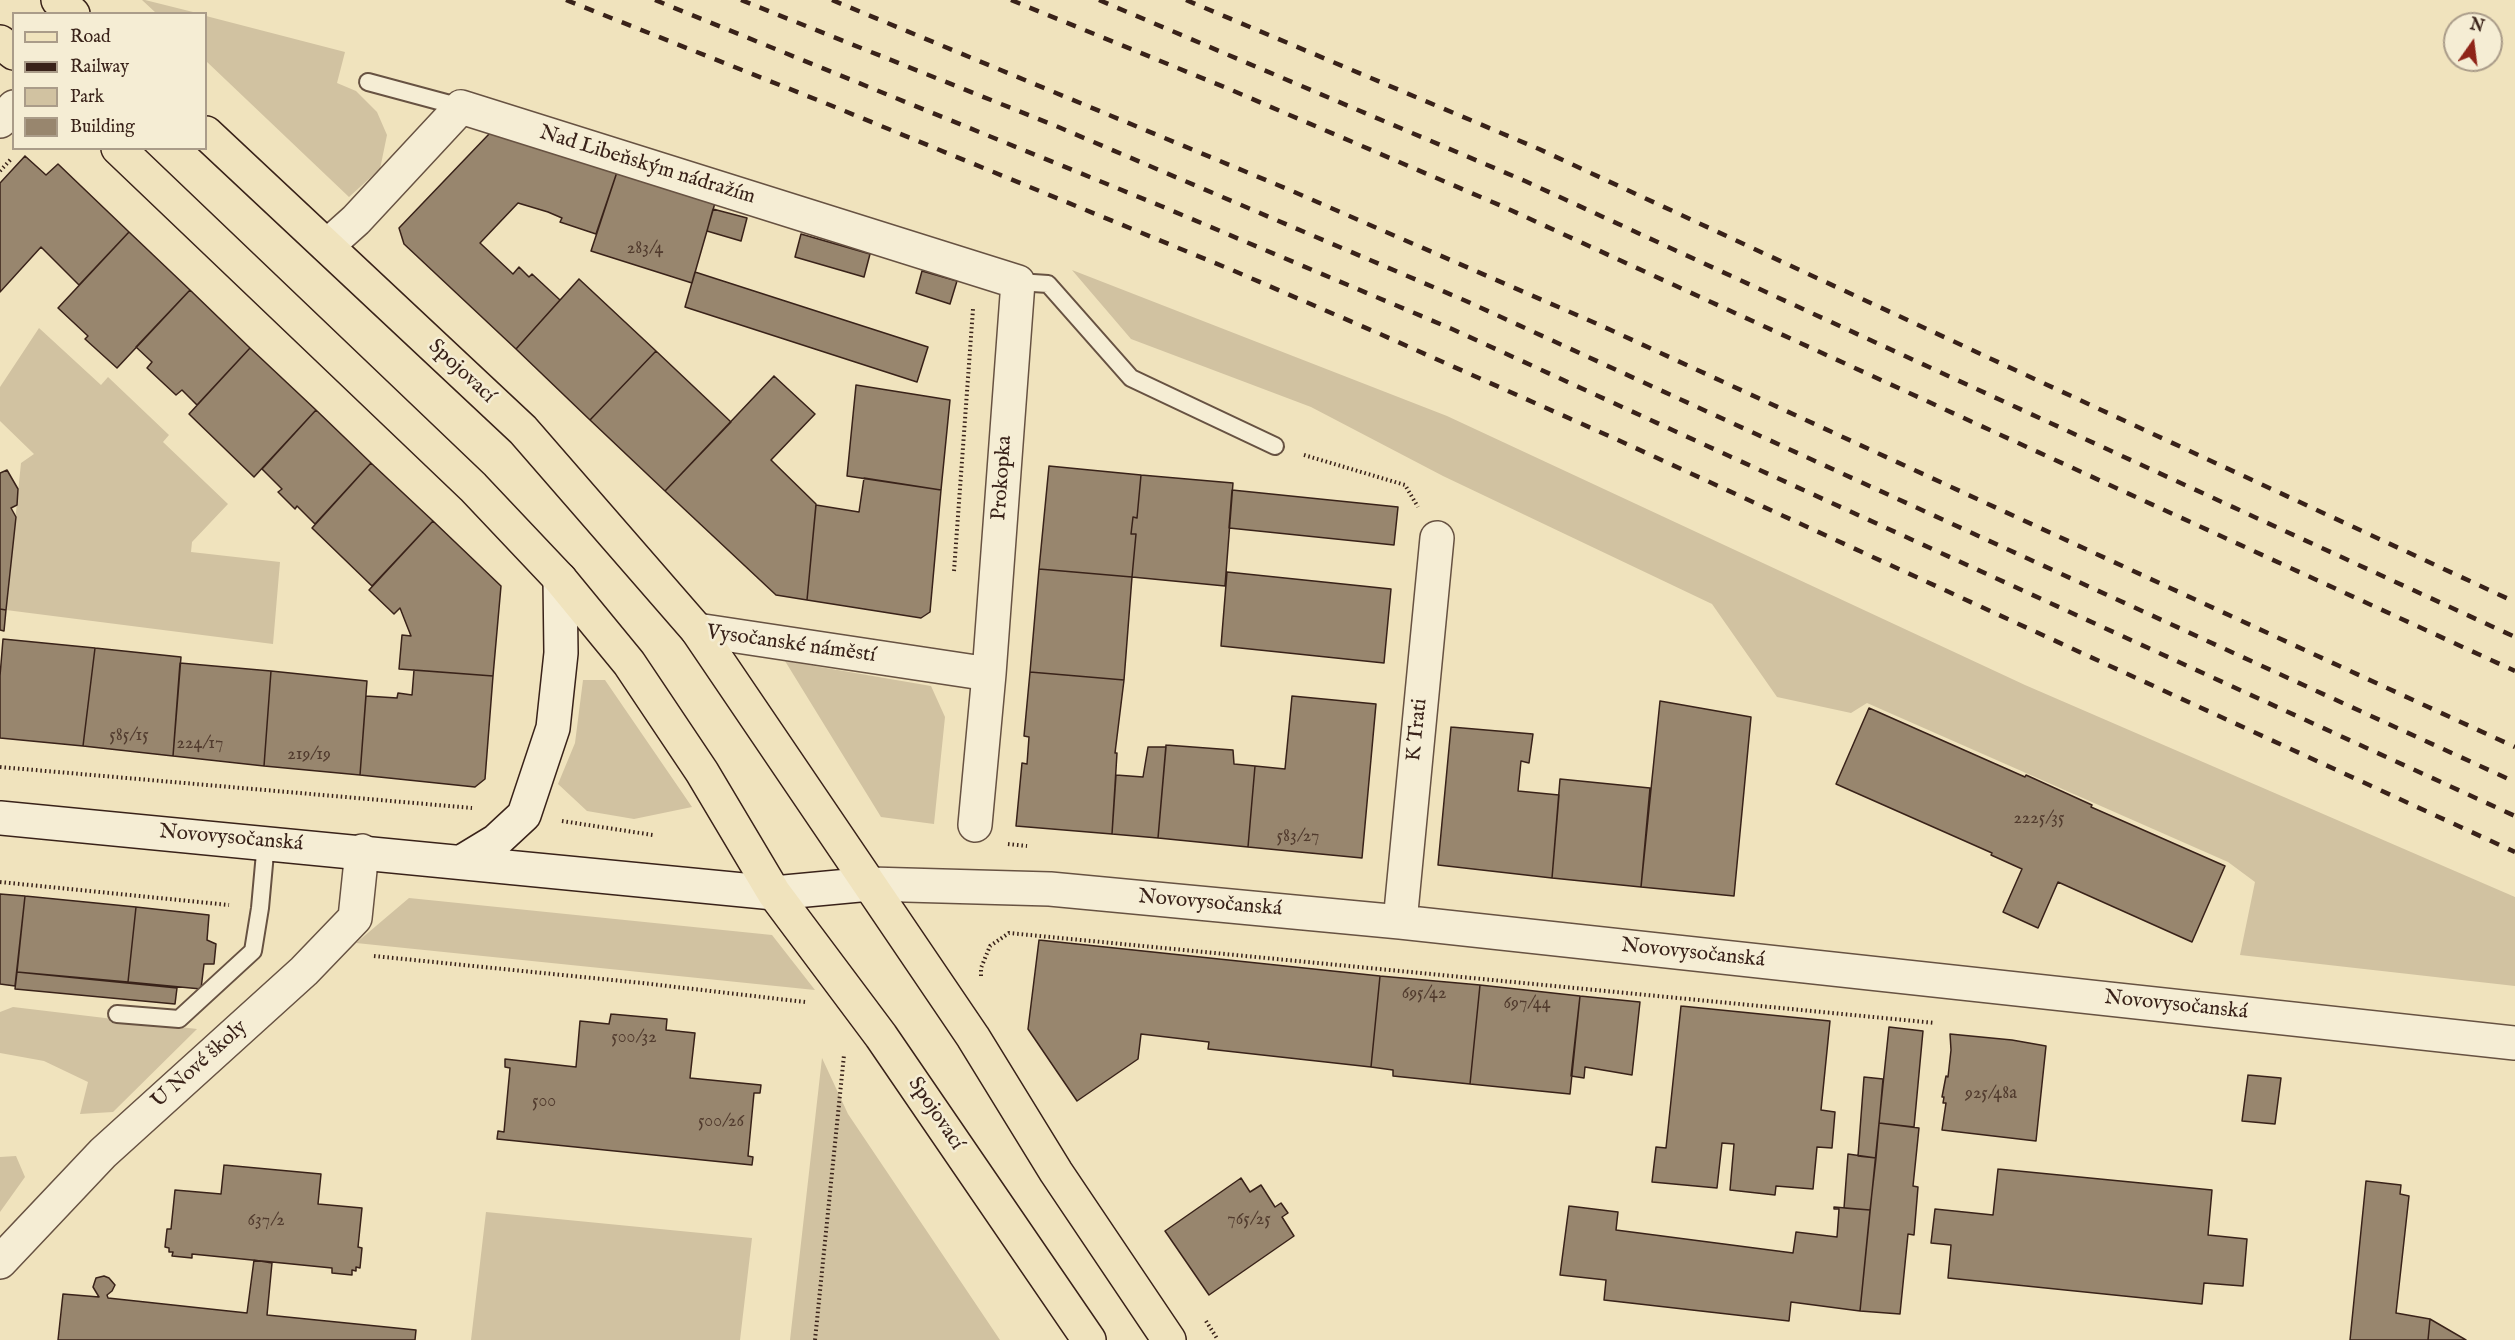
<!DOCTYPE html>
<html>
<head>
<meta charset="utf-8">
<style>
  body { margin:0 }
  #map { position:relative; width:2515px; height:1340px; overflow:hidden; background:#f0e3bd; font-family:"IM FELL English",serif }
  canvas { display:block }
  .legend { position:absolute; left:12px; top:12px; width:195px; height:138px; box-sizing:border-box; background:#f5edd4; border:2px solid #aa9c89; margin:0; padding:8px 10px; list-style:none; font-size:18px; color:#392219 }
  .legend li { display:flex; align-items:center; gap:12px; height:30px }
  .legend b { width:30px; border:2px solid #aa9c89 }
  .north { position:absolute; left:2443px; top:12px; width:60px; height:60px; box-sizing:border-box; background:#f5edd4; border:2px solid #aa9c89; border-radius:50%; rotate:14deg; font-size:16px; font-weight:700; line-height:24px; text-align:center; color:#392219 }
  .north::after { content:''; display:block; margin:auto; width:21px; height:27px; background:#8f2418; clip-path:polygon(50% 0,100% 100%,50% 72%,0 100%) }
</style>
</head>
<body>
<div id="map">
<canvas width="2515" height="1340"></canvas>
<ul class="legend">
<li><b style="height:8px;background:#f0e3bd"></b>Road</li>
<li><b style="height:8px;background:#392219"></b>Railway</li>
<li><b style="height:16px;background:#d1c2a1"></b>Park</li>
<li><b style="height:16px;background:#98866e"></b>Building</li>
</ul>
<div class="north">N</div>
</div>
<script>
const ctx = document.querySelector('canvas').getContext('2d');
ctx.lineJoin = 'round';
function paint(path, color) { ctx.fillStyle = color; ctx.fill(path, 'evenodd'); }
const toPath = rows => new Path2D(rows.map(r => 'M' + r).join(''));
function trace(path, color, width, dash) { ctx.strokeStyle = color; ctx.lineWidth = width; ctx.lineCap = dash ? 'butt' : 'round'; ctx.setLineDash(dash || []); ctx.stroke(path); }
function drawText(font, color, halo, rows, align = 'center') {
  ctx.font = font + ' "IM FELL English",serif'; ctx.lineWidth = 5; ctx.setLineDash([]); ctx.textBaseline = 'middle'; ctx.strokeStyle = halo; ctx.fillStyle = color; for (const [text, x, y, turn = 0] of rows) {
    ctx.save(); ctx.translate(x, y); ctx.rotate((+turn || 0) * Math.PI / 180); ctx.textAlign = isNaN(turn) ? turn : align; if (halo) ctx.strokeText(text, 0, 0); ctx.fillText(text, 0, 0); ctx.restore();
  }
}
const green = toPath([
  [142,0,145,0,197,13,156,13],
  [206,16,345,52,337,83,356,91,377,112,387,135,380,169,349,197,206,61],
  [1072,270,1447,416,2025,685,2515,897,2515,986,2240,955,2255,882,2228,862,1867,703,1851,713,1777,697,1712,604,1443,476,1311,407,1131,339],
  [39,328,101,385,108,377,169,435,163,442,228,504,192,542,191,552,280,562,273,644,6,610,21,463,34,454,0,421,0,387],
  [785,661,931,686,945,717,934,824,881,817],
  [583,680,605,680,692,807,634,819,587,811,558,784,575,743],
  [409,898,772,935,815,990,356,943],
  [13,1007,197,1029,113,1112,80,1114,88,1082,44,1061,0,1053,0,1012],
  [822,1058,848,1114,1000,1340,790,1340],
  [16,1156,25,1177,0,1212,0,1157],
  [486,1212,752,1238,740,1340,471,1340]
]);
const building = toPath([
  [490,133,617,172,596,234,560,222,562,218,548,212,518,203,480,243,513,274,519,267,529,277,532,274,560,300,516,349,404,244,399,228,490,133],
  [25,156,46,175,58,164,129,232,79,285,41,247,0,292,0,183,25,156],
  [617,172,715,203,692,283,591,251,617,172],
  [713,209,747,218,741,241,707,231,713,209],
  [129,232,190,290,117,368,85,339,88,336,58,308,129,232],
  [801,234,870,254,864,277,795,257,801,234],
  [922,271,957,281,950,304,916,293,922,271],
  [695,272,928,347,917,382,685,307,695,272],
  [579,279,656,351,590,420,516,349,579,279],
  [190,290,250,348,197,405,182,390,176,395,147,368,152,362,136,347,190,290],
  [250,348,316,410,254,477,189,414,250,348],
  [656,351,731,422,665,491,590,420,656,351],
  [774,376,815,414,771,460,816,504,807,600,776,595,665,491,774,376],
  [856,385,950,400,941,490,847,476,856,385],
  [316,410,371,463,315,524,297,506,295,509,278,492,282,489,262,469,316,410],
  [371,463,433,521,372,586,312,528,371,463],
  [1049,466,1141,475,1137,518,1133,517,1131,534,1136,534,1132,577,1039,569,1049,466],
  [7,470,18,489,17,505,11,508,16,517,6,610,0,609,0,473,7,470],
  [1141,475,1233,483,1225,586,1132,577,1136,534,1131,534,1133,517,1137,518,1141,475],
  [864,478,941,490,930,612,921,618,807,600,816,505,859,512,864,478],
  [1232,490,1398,507,1394,545,1229,528,1232,490],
  [433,521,501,586,493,676,399,669,402,635,411,636,400,608,394,614,369,590,433,521],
  [1039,569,1132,577,1124,680,1030,672,1039,569],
  [1227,572,1391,589,1384,663,1221,646,1227,572],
  [0,609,6,610,4,631,0,630,0,609],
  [3,639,95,648,83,746,0,738,0,676,3,639],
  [95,648,181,657,173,756,83,746,95,648],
  [180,663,271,671,264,766,173,756,180,663],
  [414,670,493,676,485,779,475,787,360,775,366,696,397,698,398,693,412,695,414,670],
  [271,671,367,681,360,775,264,766,271,671],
  [1030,672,1124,680,1115,753,1117,753,1112,834,1016,826,1022,763,1027,764,1029,737,1024,736,1030,672],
  [1292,696,1376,704,1362,858,1248,847,1255,766,1285,769,1292,696],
  [1660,701,1751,717,1734,896,1641,887,1660,701],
  [1869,708,2025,777,2026,775,2092,805,2091,807,2225,866,2192,942,2058,882,2038,928,2003,912,2022,869,1991,855,1992,853,1836,784,1869,708],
  [1451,727,1533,734,1529,763,1521,761,1518,791,1559,795,1552,878,1438,865,1451,727],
  [1166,745,1233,750,1234,764,1255,766,1248,847,1158,838,1166,745],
  [1148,747,1166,747,1158,838,1112,834,1116,775,1143,777,1148,747],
  [1560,779,1650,788,1641,887,1552,878,1560,779],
  [0,894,25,896,15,986,0,984,0,894],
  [25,896,136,907,128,982,17,972,25,896],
  [136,907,209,915,207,940,216,944,214,964,204,964,201,989,128,982,136,907],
  [1039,940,1380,976,1371,1067,1208,1049,1209,1042,1141,1034,1138,1059,1077,1101,1028,1029,1039,940],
  [17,972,177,988,175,1004,15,989,17,972],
  [1380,976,1480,985,1470,1084,1393,1076,1393,1070,1371,1067,1380,976],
  [1480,985,1580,996,1570,1094,1470,1084,1480,985],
  [1580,996,1640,1002,1632,1075,1585,1067,1584,1078,1571,1076,1580,996],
  [1681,1006,1830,1021,1821,1110,1835,1112,1832,1148,1817,1147,1813,1189,1776,1186,1775,1195,1730,1190,1734,1144,1722,1143,1717,1188,1652,1182,1656,1147,1666,1148,1681,1006],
  [611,1014,667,1019,666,1030,695,1033,690,1078,761,1085,760,1093,754,1093,748,1156,753,1157,752,1165,497,1139,498,1131,504,1132,510,1068,505,1067,505,1059,576,1067,580,1021,609,1024,611,1014],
  [1889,1027,1923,1031,1914,1127,1879,1123,1889,1027],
  [1950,1034,2012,1040,2046,1046,2036,1141,1942,1130,1946,1103,1943,1103,1944,1097,1942,1097,1946,1076,1948,1077,1951,1050,1950,1034],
  [2248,1075,2281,1078,2275,1124,2242,1121,2248,1075],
  [1864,1077,1883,1079,1876,1158,1858,1156,1864,1077],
  [1879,1123,1919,1128,1913,1186,1918,1187,1914,1235,1908,1234,1900,1314,1860,1311,1879,1123],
  [1848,1154,1876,1158,1870,1210,1844,1208,1848,1154],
  [224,1165,321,1174,318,1204,362,1208,358,1247,362,1248,360,1268,356,1267,356,1271,352,1270,352,1275,332,1273,332,1268,192,1254,192,1258,172,1256,173,1252,169,1252,169,1248,165,1247,167,1229,171,1229,175,1190,221,1194,224,1165],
  [1998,1169,2212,1190,2208,1235,2247,1239,2243,1286,2204,1283,2202,1304,1948,1278,1951,1245,1931,1243,1935,1209,1993,1215,1998,1169],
  [1241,1178,1250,1192,1261,1185,1275,1207,1281,1203,1288,1213,1282,1217,1294,1236,1209,1295,1165,1231,1241,1178],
  [2366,1181,2401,1185,2400,1194,2409,1196,2396,1313,2430,1319,2428,1340,2350,1340,2366,1181],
  [1569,1206,1618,1212,1616,1230,1793,1253,1796,1232,1837,1237,1839,1209,1834,1209,1834,1207,1870,1210,1860,1311,1791,1302,1789,1321,1604,1300,1606,1280,1560,1275,1569,1206],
  [254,1260,272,1263,267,1315,416,1330,415,1340,58,1340,63,1294,99,1297,93,1287,96,1278,104,1276,109,1278,115,1285,112,1291,107,1295,108,1298,247,1313,254,1260],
  [2430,1319,2466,1340,2428,1340,2430,1319]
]);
const path = toPath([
  [0,171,12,158],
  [1304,455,1405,485,1418,507],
  [954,571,973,309],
  [0,767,472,808],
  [562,821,653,835],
  [1008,844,1027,846],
  [0,882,229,905],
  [374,956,642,983,805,1002],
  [981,976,981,968,990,946,1009,933,1935,1023],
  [1206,1321,1218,1340],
  [815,1340,844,1055]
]);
const lane = toPath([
  [368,82,461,107],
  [1018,282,1048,284,1131,378,1275,446],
  [117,1014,179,1019,253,951,260,908,266,842]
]);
const street = toPath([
  [0,121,14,107],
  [327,246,356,220,461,107,1018,282,989,674,975,825],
  [697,630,989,674],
  [870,884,1050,889,1400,922,2515,1043],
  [1400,922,1437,538],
  [0,1262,103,1153,304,971,355,918,362,851]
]);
const secondary = toPath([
  [0,818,774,893,870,884],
  [463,861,496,841,524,815,553,728,561,653,560,579]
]);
const primary = toPath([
  [58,0,73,14],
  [0,42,14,53],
  [206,133,523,430,697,630,973,1037,1056,1172,1169,1340],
  [118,148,473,487,560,579,629,663,702,772,774,893,881,1036,1089,1340]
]);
const rail = toPath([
  [566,0,830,105,1232,270,1380,334,1618,440,2515,852],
  [655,0,1161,206,1452,329,2515,816],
  [741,0,1056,126,1466,301,2515,782],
  [832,0,1285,188,1602,326,2515,747],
  [1011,0,1229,89,1504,207,2515,671],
  [1099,0,1525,181,2515,637],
  [1186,0,1539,149,2515,602]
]);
const numberNames = [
  ["283/4",645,249],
  ["585/15",129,736],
  ["224/17",200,744],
  ["219/19",309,755],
  ["2225/35",2039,819],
  ["583/27",1298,837],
  ["695/42",1424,994],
  ["697/44",1527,1004],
  ["500/32",634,1038],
  ["925/48a",1991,1094],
  ["500",544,1102],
  ["500/26",721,1122],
  ["765/25",1249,1220],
  ["637/2",266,1221]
];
const streetNames = [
  ["Nad Libeňským nádražím",647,166,17],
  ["Spojovací",461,372,43],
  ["Prokopka",1003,478,-86],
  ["Vysočanské náměstí",791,645,8],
  ["K Trati",1418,730,-84],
  ["Novovysočanská",231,839,5],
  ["Novovysočanská",1210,904,5],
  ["Novovysočanská",1693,954,6],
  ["Novovysočanská",2176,1006,6],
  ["U Nové školy",200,1065,-42],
  ["Spojovací",935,1114,56]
];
paint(green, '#d1c2a1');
paint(building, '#98866e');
trace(building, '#392219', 1.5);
trace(lane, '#675242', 20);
trace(street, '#675242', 36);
trace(secondary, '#392219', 36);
trace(primary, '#392219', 36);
trace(path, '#392219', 4, [1.5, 3]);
trace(lane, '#f5edd4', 16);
trace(street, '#f5edd4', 33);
trace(secondary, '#f5edd4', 33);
trace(primary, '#f0e3bd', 33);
trace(rail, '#392219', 4.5, [10, 10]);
drawText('18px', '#513b2e', null, numberNames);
drawText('21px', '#392219', '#f5edd4', streetNames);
</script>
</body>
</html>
